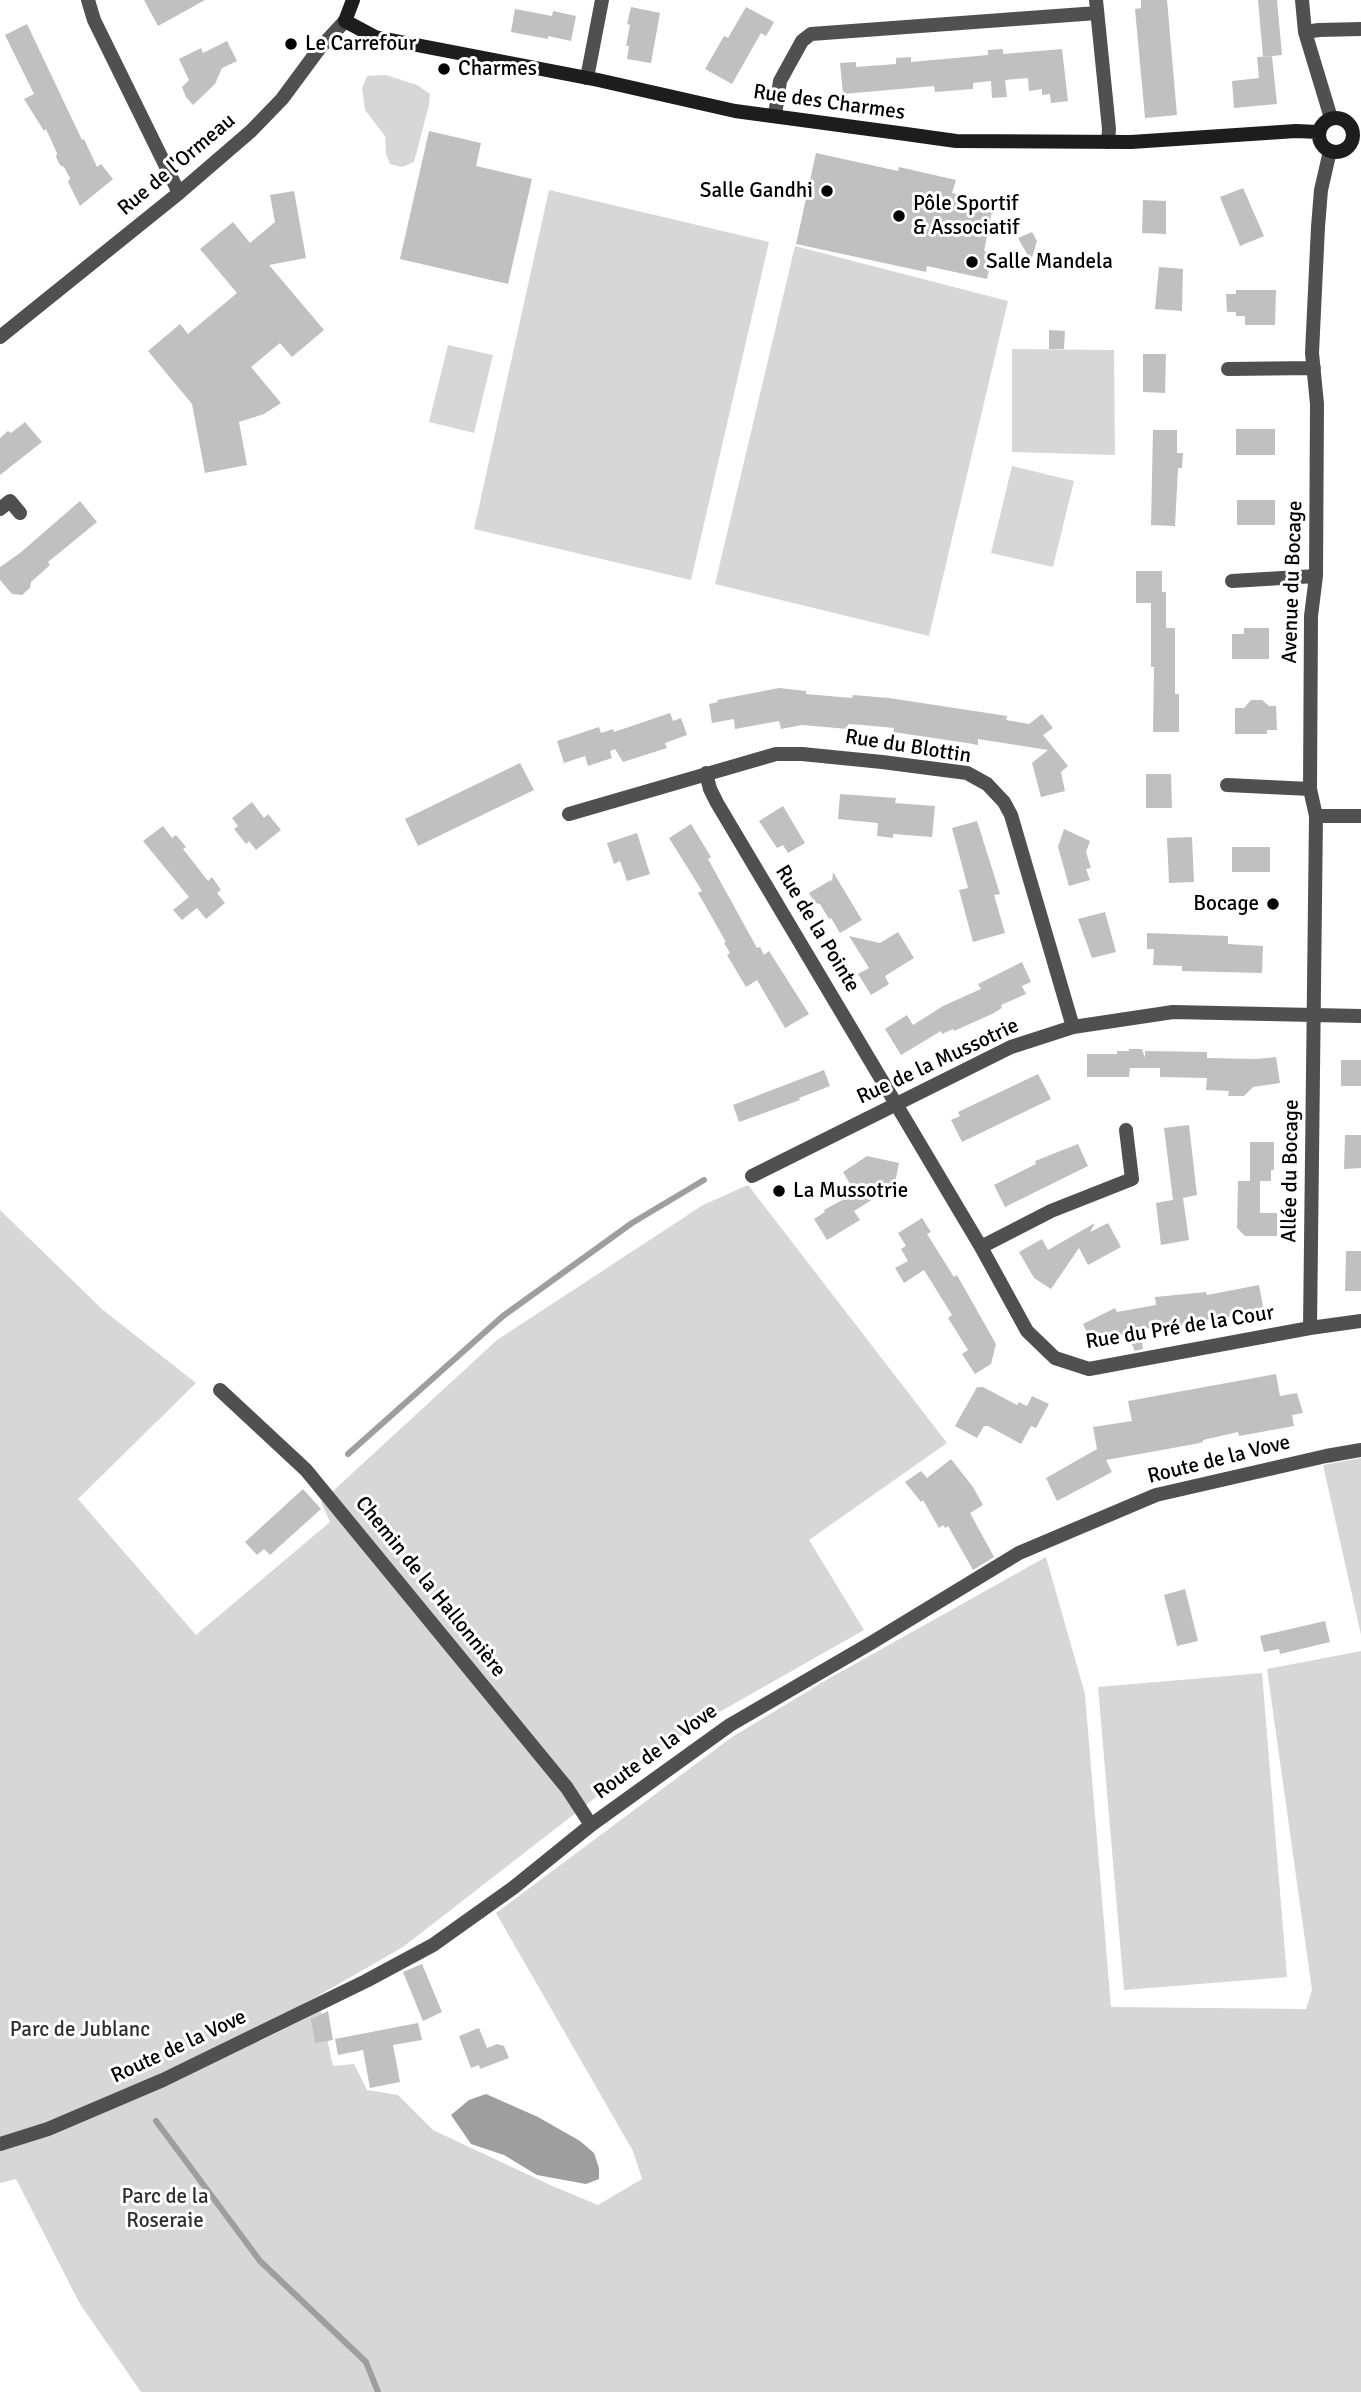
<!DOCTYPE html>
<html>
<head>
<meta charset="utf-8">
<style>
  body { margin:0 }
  canvas { display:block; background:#fff }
</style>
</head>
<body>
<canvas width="1361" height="2392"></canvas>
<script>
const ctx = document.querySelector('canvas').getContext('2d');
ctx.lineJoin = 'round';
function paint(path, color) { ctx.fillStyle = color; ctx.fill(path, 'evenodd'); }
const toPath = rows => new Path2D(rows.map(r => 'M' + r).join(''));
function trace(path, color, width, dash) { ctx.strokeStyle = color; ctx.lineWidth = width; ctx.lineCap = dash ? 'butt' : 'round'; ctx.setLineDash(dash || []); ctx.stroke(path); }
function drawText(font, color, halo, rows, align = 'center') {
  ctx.font = font + ' Signika,sans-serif'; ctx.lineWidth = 6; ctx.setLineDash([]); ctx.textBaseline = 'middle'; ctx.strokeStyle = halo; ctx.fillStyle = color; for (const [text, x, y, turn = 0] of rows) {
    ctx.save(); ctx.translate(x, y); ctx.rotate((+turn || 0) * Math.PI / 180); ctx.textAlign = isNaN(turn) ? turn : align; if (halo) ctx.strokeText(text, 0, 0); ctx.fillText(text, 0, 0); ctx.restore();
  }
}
const green = toPath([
  [386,75,417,85,430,94,429,105,414,162,402,167,390,164,386,154,385,136,365,110,362,88,367,76],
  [549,190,769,242,691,580,474,529],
  [795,246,1008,301,929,636,715,584],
  [448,345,493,355,474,433,429,422],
  [1012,349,1114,350,1115,455,1012,452],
  [1012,466,1074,481,1053,567,991,553],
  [748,1185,947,1443,809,1540,864,1630,693,1727,595,1798,403,1947,227,2048,260,2041,321,2011,333,2066,354,2064,367,2090,398,2095,433,2130,550,2185,598,2205,642,2179,633,2151,496,1913,732,1737,828,1679,1046,1557,1085,1694,1111,2007,1306,2009,1312,1990,1267,1669,1361,1651,1361,2392,141,2392,80,2304,16,2179,0,2183,0,1210,103,1310,196,1383,78,1499,196,1635,330,1522,321,1502,497,1340,703,1205],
  [1361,1458,1361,1635,1323,1465],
  [1262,1673,1287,1977,1124,1990,1098,1687]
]);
const water = toPath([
  [486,2094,538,2117,580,2141,594,2153,599,2168,599,2179,586,2184,537,2175,504,2155,471,2144,451,2115,469,2100]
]);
const stream = toPath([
  [348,1454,503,1316,632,1223,704,1180],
  [156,2121,260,2261,366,2362,378,2392]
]);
const building = toPath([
  [144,0,205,0,158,26],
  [1141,0,1167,0,1177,115,1145,118,1135,9,1141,8],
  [1258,0,1277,0,1282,55,1263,57],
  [631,7,660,13,651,63,627,59,629,46,626,46,630,25,627,24],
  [746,7,774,22,766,36,761,33,732,84,705,69,724,36,728,38],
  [515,9,552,16,553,11,576,16,571,41,548,36,548,39,511,32],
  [27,24,82,140,84,139,97,167,101,164,113,179,80,206,68,182,70,178,64,167,60,165,56,157,57,153,46,129,44,131,24,99,34,94,5,35],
  [227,41,237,61,222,68,215,84,193,105,186,97,182,87,189,80,179,59,201,48,203,53],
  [1003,49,1003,54,1062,49,1068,101,1051,103,1050,94,1042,95,1042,89,1029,91,1028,78,1005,80,1007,97,992,98,991,81,973,83,973,89,935,92,934,86,843,94,840,63,856,62,856,67,896,64,896,58,911,57,911,62,988,55,988,50],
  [1272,56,1277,104,1234,108,1232,81,1259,78,1257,57],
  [429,131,481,143,476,166,532,179,508,284,400,259],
  [816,153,898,171,899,167,956,180,952,193,994,202,984,251,993,253,987,279,927,266,926,272,796,244],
  [1243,188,1264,236,1240,246,1220,197],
  [294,191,306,258,269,265,324,330,292,357,280,343,251,367,281,403,264,414,239,422,247,465,205,473,192,404,148,351,180,324,188,334,237,293,200,249,233,222,250,243,275,222,270,195],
  [1143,200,1166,201,1166,234,1142,233],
  [1032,232,1037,241,1031,261,1018,238],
  [1159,267,1183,269,1182,311,1155,309],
  [1236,290,1276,290,1275,325,1245,325,1245,316,1236,316,1236,312,1227,312,1226,294,1236,294],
  [1049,330,1065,331,1064,349,1049,349],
  [1143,354,1166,354,1165,393,1143,392],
  [25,422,42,442,0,475,0,438,8,431,11,433],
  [1236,429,1275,429,1275,455,1236,455],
  [1153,430,1177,430,1177,453,1183,453,1182,468,1178,468,1175,526,1151,525],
  [1237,500,1275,500,1275,525,1237,525],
  [80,501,97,522,48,562,50,565,31,582,30,588,22,595,12,594,0,580,0,567,20,553],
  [1136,571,1162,571,1162,592,1166,592,1166,628,1175,628,1175,694,1179,694,1179,732,1153,732,1154,667,1151,667,1151,603,1136,603],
  [1244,628,1269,628,1269,659,1232,659,1232,634,1244,634],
  [779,688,806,691,806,694,852,698,853,695,889,698,1007,716,1006,720,1029,724,1042,714,1053,728,1043,735,1068,766,1061,772,1065,791,1041,797,1032,763,1048,750,978,739,978,745,967,743,893,732,894,728,862,725,848,724,848,729,802,725,781,729,779,721,735,729,734,719,712,723,709,704,718,702,717,700],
  [1251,700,1262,700,1269,706,1276,706,1277,730,1267,730,1267,734,1235,734,1235,708,1244,708],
  [670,713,673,721,681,718,687,735,665,743,667,748,623,762,615,749,610,751,612,758,588,766,585,756,564,763,557,741,599,727,601,733,613,729,614,732],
  [520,763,534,790,418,846,405,819],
  [1146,774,1171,774,1172,808,1146,808],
  [840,794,896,798,895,803,935,806,932,837,893,834,893,838,877,836,878,823,838,819],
  [252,802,264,818,268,814,281,830,256,850,249,841,246,844,234,829,238,826,232,818],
  [783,806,805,843,788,853,783,845,777,848,759,821],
  [977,821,1000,894,994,895,1005,933,973,942,959,890,968,888,952,828],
  [691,824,711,857,708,859,757,948,760,947,764,955,769,951,809,1014,785,1028,757,980,746,987,727,955,730,953,724,943,726,942,698,893,702,891,669,838],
  [163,826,172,838,176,835,186,847,183,849,208,881,212,877,221,890,217,893,225,903,206,919,197,908,182,920,173,910,189,897,143,841],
  [1064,829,1090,841,1086,852,1091,868,1086,869,1090,880,1069,886,1058,847],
  [637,833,650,874,627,881,620,861,614,864,607,843],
  [1192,837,1194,882,1169,883,1167,838],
  [1232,847,1270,847,1270,872,1232,872],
  [833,872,862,920,840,933,831,918,829,919,820,904,815,903,809,893,831,880,832,882],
  [1105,912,1116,952,1092,958,1078,919],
  [898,932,914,958,885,976,889,984,871,995,858,974,869,968,849,936,880,943],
  [1147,933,1228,936,1228,944,1263,946,1262,973,1182,971,1182,966,1153,965,1154,949,1147,949],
  [1022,962,1031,982,1022,986,1026,994,1001,1005,1002,1008,992,1014,954,1031,953,1029,942,1034,941,1031,901,1055,885,1029,907,1015,913,1025,943,1006,981,989,978,984],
  [1129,1049,1142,1049,1145,1058,1145,1051,1207,1052,1207,1058,1257,1059,1276,1057,1280,1083,1253,1087,1244,1096,1228,1096,1229,1091,1206,1090,1207,1078,1160,1077,1160,1068,1130,1068,1129,1077,1087,1077,1087,1054,1117,1054,1117,1051,1129,1051],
  [1341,1060,1361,1060,1361,1086,1341,1086],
  [824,1070,830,1086,799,1098,800,1100,739,1122,733,1105],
  [1038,1074,1051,1099,962,1142,951,1120,960,1116,958,1112],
  [1189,1125,1197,1195,1173,1200,1164,1128],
  [1345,1135,1361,1135,1361,1168,1344,1169],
  [1250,1142,1274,1142,1274,1170,1271,1170,1271,1181,1250,1181],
  [1078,1144,1088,1166,1005,1207,994,1185,1036,1164,1035,1161],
  [867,1156,899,1163,894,1188,885,1185,883,1193,854,1211,860,1220,827,1240,814,1219,825,1212,824,1210,846,1198,841,1190,850,1184,843,1172],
  [1238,1181,1260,1181,1260,1213,1277,1213,1277,1236,1245,1236,1237,1228],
  [1183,1198,1189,1240,1161,1245,1156,1203],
  [922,1218,931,1232,927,1234,954,1277,957,1275,996,1344,991,1364,975,1374,962,1354,968,1350,948,1318,952,1315,924,1270,904,1283,895,1268,908,1261,901,1249,906,1246,898,1233],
  [1095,1223,1090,1232,1108,1223,1121,1247,1088,1265,1079,1248,1051,1289,1034,1278,1019,1252,1042,1239,1048,1250],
  [1346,1251,1361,1251,1361,1291,1345,1291],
  [1259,1285,1264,1312,1185,1323,1185,1325,1177,1326,1140,1329,1143,1349,1135,1351,1126,1333,1104,1343,1099,1334,1090,1338,1083,1324,1115,1308,1117,1312,1156,1305,1155,1297,1206,1292,1207,1295],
  [1276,1374,1280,1396,1297,1393,1303,1413,1292,1415,1294,1426,1239,1436,1238,1432,1203,1440,1203,1442,1195,1444,1106,1460,1112,1472,1057,1501,1046,1478,1097,1449,1093,1427,1132,1421,1128,1401],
  [977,1387,983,1387,1017,1405,1019,1402,1027,1406,1032,1396,1049,1404,1036,1428,1031,1426,1021,1444,988,1426,984,1426,977,1438,955,1426],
  [951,1459,973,1487,983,1505,970,1513,994,1557,973,1570,948,1526,945,1528,943,1525,939,1528,923,1500,921,1502,905,1482,921,1471,927,1478],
  [303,1489,321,1509,270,1555,264,1549,257,1555,245,1542],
  [1185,1589,1198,1641,1177,1646,1164,1595],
  [1325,1621,1330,1642,1280,1654,1279,1649,1264,1652,1260,1636],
  [422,1964,442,2012,423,2021,403,1972],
  [328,2011,333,2040,315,2043,311,2019],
  [418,2023,422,2040,393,2045,400,2082,370,2088,363,2050,338,2055,335,2039],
  [479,2028,487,2048,497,2044,504,2046,509,2058,480,2069,479,2065,471,2068,459,2036]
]);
const street = toPath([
  [88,0,94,20,179,193],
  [1096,0,1109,129,1108,142],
  [1302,0,1305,32,1331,118],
  [1305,32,1319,30,1361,29],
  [587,78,602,0],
  [775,115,780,81,802,41,811,34,1097,13],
  [0,337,179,193,251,131,282,99,319,49,345,21],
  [1228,369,1314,368],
  [0,509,10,501,20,513],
  [1232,581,1316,576],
  [706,773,710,789,717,803,981,1247,1027,1331,1055,1358,1089,1369,1310,1328,1361,1321],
  [1227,785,1310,789],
  [569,814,776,754,802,754,882,762,967,773,987,784,1004,802,1011,815,1073,1027],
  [1316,816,1361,816],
  [752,1176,1011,1047,1073,1027,1173,1012,1361,1016],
  [981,1247,1051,1211,1132,1179,1126,1130],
  [1310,1328,1316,816,1310,789,1311,616,1316,576,1317,404,1312,353,1318,227,1321,190,1330,151],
  [220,1390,306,1470,567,1788,591,1825],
  [0,2144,48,2129,163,2080,366,1981,433,1945,513,1888,591,1825,730,1725,871,1643,1019,1553,1156,1495,1326,1456,1361,1450]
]);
const secondary = toPath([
  [353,0,345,21,375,37,598,80,735,111,906,134,956,141,1131,142,1296,131,1318,132],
  '1319 135a17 17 0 1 1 34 0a17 17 0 1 1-34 0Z'
]);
const markers = [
  [291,44,7,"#000"],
  [444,69,7,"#000"],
  [827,191,7,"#000"],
  [899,216,7,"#000"],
  [972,262,7,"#000"],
  [1273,904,7,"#000"],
  [779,1191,7,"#000"]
];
const poiNames = [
  ["Le Carrefour",305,44],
  ["Charmes",458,69],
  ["Salle Gandhi",813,191,"right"],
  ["Pôle Sportif",913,204],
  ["& Associatif",913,228],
  ["Salle Mandela",986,262],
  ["Bocage",1259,904,"right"],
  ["La Mussotrie",793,1191]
];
const streetNames = [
  ["Rue des Charmes",829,103,8],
  ["Rue de l'Ormeau",177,165,-40],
  ["Avenue du Bocage",1293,582,-88],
  ["Rue du Blottin",908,747,9],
  ["Rue de la Pointe",817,929,59],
  ["Rue de la Mussotrie",938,1062,-25],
  ["Allée du Bocage",1291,1171,-89],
  ["Rue du Pré de la Cour",1180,1328,-9],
  ["Route de la Vove",1219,1460,-14],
  ["Chemin de la Hallonnière",430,1587,51],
  ["Route de la Vove",656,1752,-36],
  ["Route de la Vove",179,2047,-25]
];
const parkNames = [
  ["Parc de Jublanc",80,2030],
  ["Parc de la",165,2197],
  ["Roseraie",165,2221]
];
paint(green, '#d7d7d7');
paint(water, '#9e9e9e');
trace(stream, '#9e9e9e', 6);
paint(building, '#c0c0c0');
trace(street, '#505050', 14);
trace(secondary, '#1d1d1d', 14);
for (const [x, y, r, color] of markers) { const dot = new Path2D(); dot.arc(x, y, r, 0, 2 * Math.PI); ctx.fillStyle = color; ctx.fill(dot); trace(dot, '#fff', 2.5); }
drawText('21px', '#000', '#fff', poiNames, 'left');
drawText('21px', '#000', '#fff', streetNames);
drawText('21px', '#2e2e2e', '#fff', parkNames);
</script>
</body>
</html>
